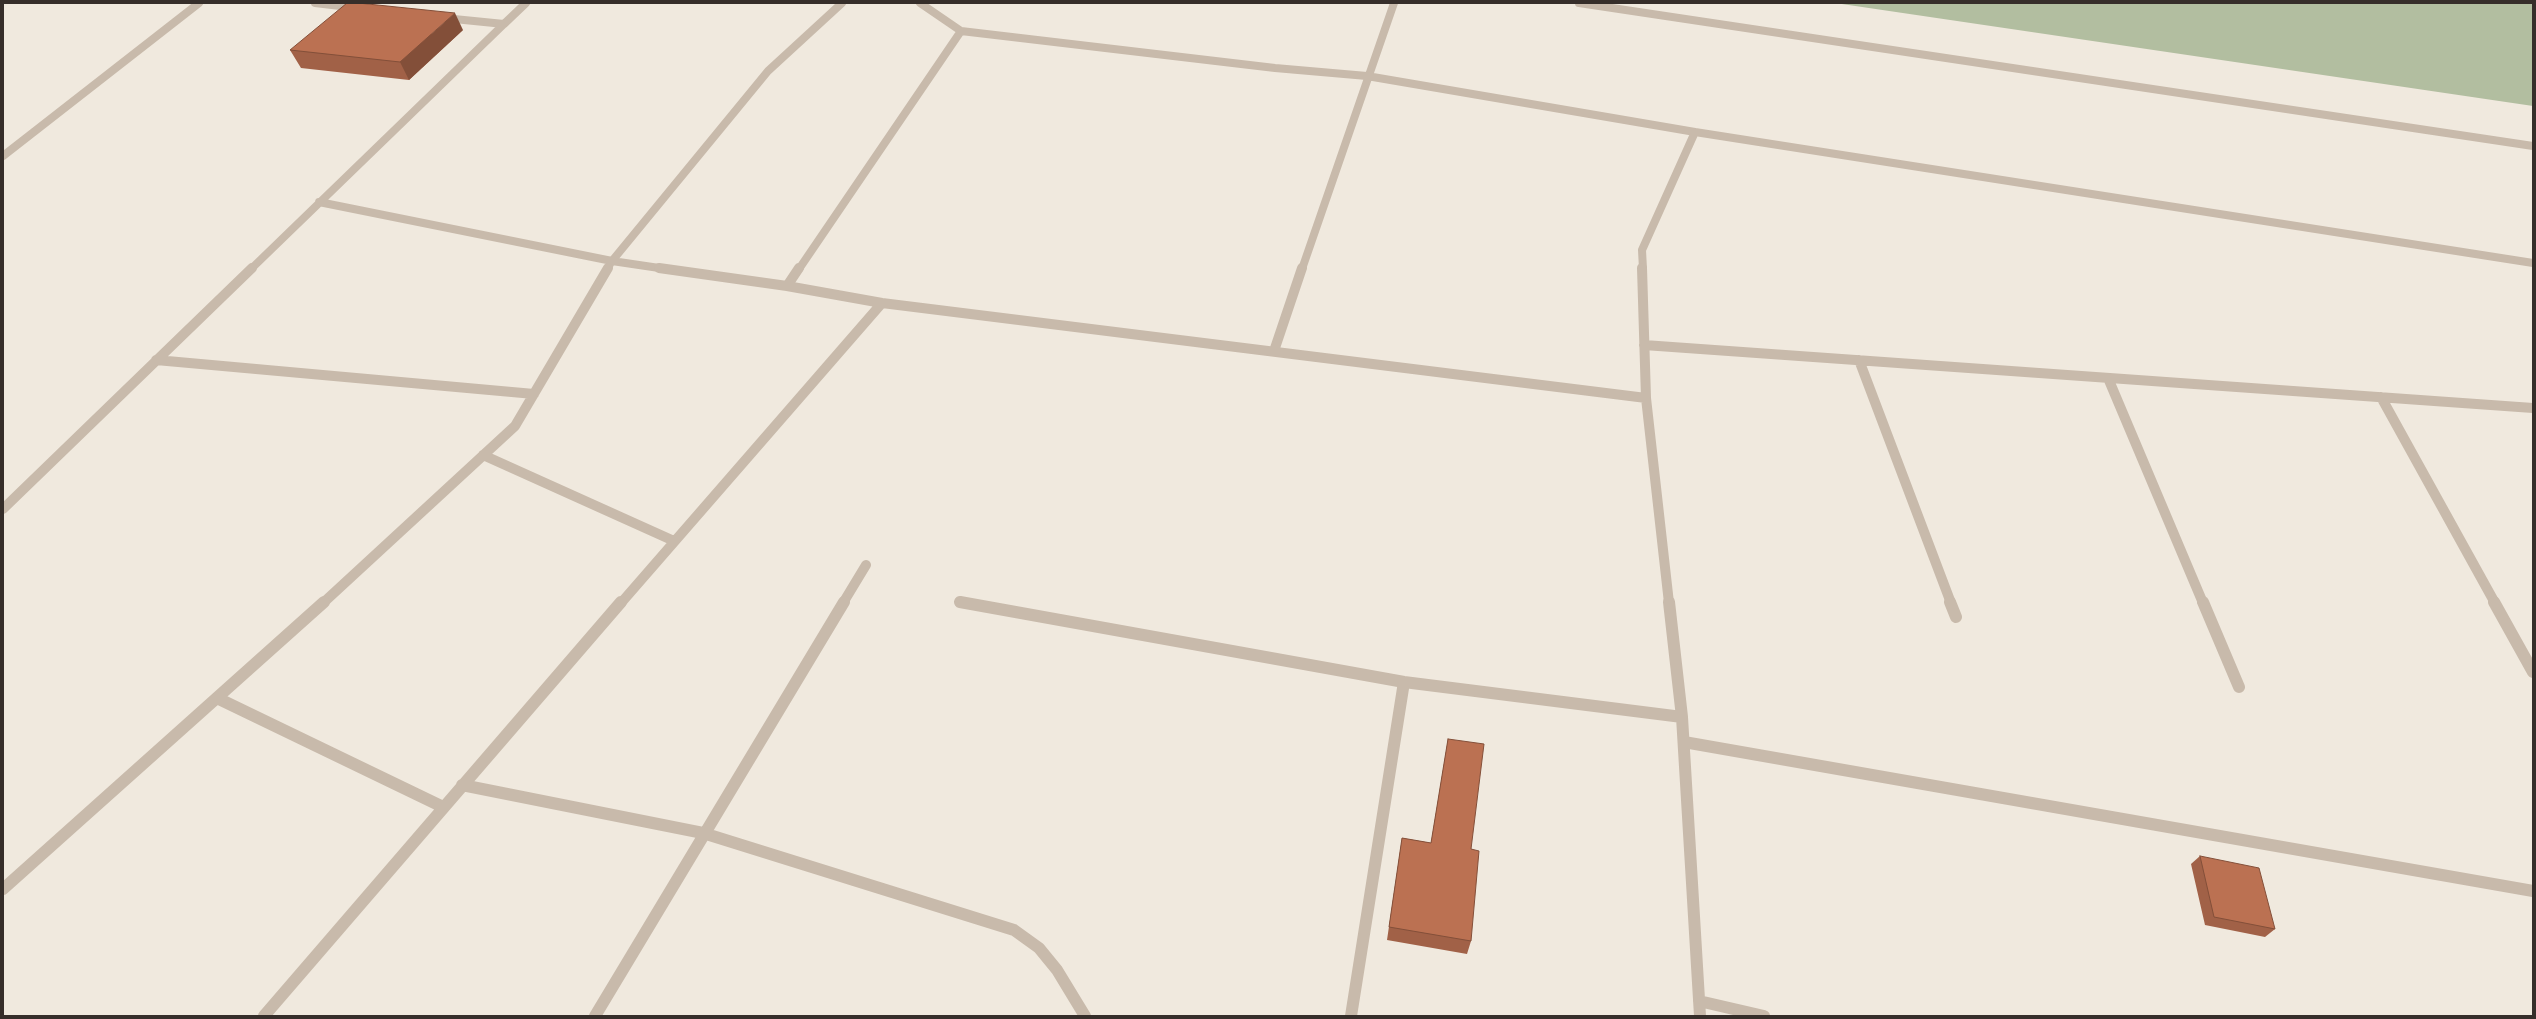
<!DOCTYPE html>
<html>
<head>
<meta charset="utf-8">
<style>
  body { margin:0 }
  #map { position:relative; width:2536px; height:1019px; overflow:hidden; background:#f0e9de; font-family:Lato,sans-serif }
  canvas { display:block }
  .frame { position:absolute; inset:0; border:4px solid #362e2a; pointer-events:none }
</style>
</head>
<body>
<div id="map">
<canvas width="2536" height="1019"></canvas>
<div class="frame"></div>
</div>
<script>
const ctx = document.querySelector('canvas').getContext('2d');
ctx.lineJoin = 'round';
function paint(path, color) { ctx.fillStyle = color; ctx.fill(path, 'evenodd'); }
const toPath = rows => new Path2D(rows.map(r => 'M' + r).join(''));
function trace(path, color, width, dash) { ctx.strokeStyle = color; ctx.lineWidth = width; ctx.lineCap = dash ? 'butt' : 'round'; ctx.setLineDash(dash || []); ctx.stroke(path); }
const green = toPath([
  [1835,3,2533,3,2533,106]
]);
const streetFar2 = toPath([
  [315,3,357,8],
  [1579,3,2533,146],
  [504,24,526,3],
  [961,31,1275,68,1367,76,1695,132],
  [3,156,199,3],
  [319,202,612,261,768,71,842,3],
  [251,269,504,24,444,18],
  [607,269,612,261,666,269],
  [799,269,961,31,920,3],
  [1302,269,1394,3],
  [1643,269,1642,250,1695,132,2533,263]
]);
const streetFar1 = toPath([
  [659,268,787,286,882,303,1646,398],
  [1642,268,1646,398,1669,603],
  [787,286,799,268],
  [1644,345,2533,408],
  [1274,351,1302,268],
  [156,360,534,394],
  [1859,360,1951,603],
  [2108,378,2203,603],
  [2381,397,2495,603],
  [483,455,674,541],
  [3,509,252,268],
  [960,602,965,603],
  [323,603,515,426,608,268],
  [621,603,882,303],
  [843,603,866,565]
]);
const street = toPath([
  [960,602,1404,682,1682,717],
  [1669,602,1682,717,1700,1016],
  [1950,602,1956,617],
  [2203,602,2239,687],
  [2494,602,2533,672],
  [217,698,443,807],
  [1684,742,2533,891],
  [462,785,703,833,1014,930,1039,948,1057,970,1085,1016],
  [3,889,324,602],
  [1699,1001,1764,1016],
  [264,1016,621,602],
  [595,1016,844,602],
  [1351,1016,1404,682]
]);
const wall = toPath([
  [463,30,409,80,301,68,290,50],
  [1448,739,1471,849,1471,941,1467,954,1387,940,1402,838,1431,843],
  [2200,856,2275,929,2265,937,2205,925,2191,864]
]);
const shadedWall = toPath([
  [455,13,463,30,409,80,400,62]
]);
const building = toPath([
  [347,3,358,3,455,13,400,62,290,50,347,3],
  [1448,739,1484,744,1471,849,1479,851,1471,941,1389,927,1402,838,1431,843,1448,739],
  [2200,856,2259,868,2275,929,2214,917,2200,856]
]);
paint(green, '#b2bea0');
trace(streetFar2, '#c8baab', 8);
trace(streetFar1, '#c8baab', 10);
trace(street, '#c8baab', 12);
paint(wall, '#a16147');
paint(shadedWall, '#834f39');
paint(building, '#bb7152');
trace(building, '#834f39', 1);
</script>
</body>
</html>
